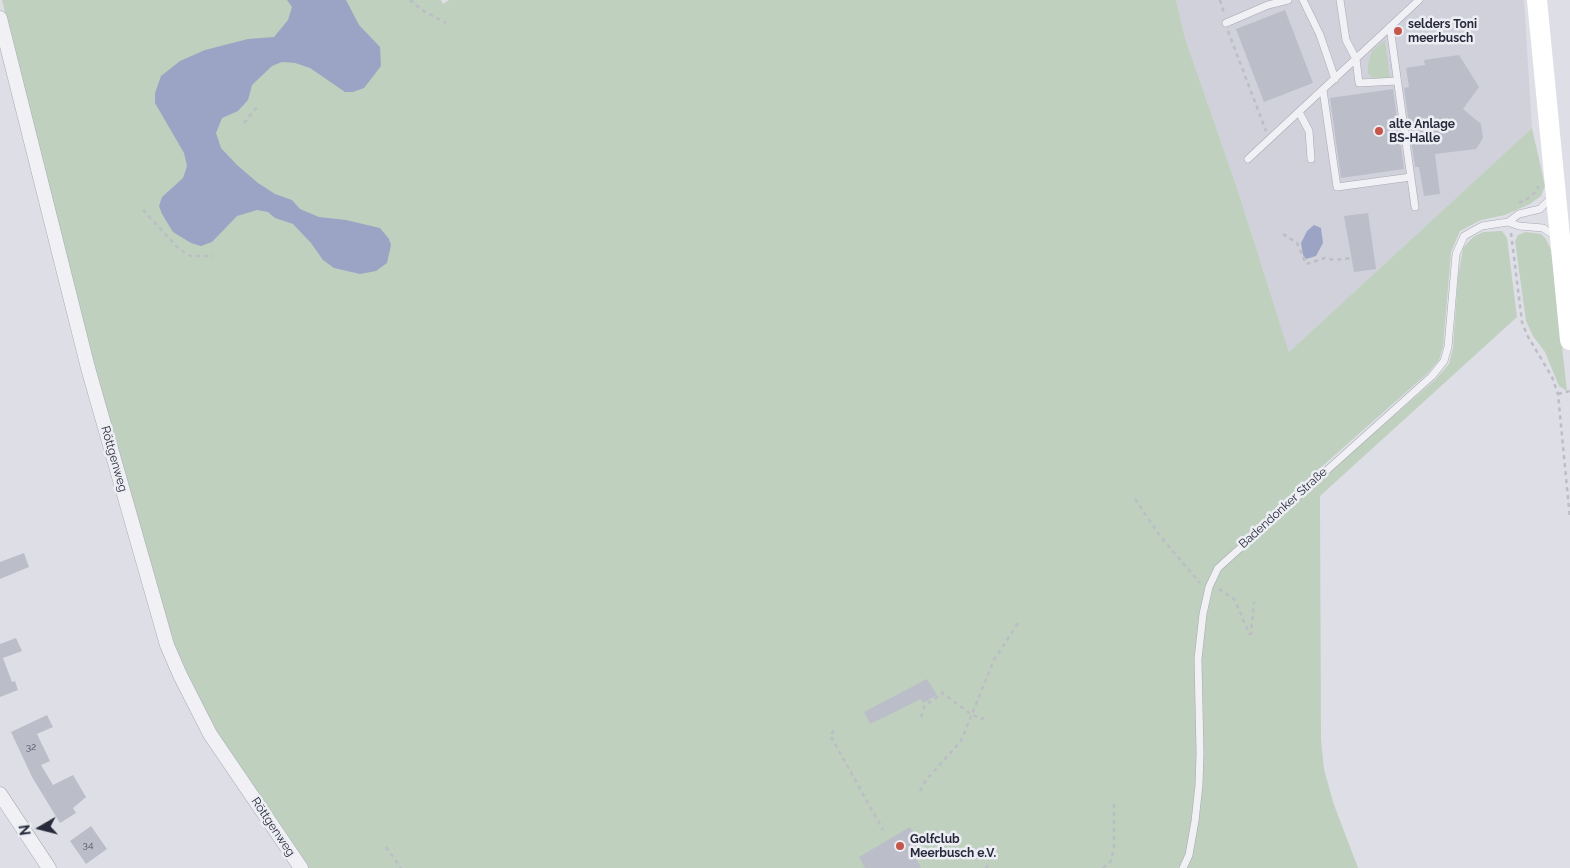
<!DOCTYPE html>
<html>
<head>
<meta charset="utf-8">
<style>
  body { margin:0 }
  #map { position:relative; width:1570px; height:868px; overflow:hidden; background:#dedfe6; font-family:Raleway,sans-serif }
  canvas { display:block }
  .north { position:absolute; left:15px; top:803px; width:50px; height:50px; -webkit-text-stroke:4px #edeef4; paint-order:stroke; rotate:262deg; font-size:14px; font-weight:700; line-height:20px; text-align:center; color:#282a3c }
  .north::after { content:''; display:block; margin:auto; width:18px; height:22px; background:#282a3c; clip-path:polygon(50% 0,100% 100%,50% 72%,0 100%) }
</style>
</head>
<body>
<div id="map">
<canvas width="1570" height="868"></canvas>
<div class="north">N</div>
</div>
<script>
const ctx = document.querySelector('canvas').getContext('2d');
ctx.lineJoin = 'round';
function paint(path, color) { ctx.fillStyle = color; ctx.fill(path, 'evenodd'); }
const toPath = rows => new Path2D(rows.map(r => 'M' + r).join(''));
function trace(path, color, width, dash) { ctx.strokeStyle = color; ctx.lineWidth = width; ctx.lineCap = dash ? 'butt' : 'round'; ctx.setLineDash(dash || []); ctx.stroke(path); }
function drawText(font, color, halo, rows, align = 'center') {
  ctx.font = font + ' Raleway,sans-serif'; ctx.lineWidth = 5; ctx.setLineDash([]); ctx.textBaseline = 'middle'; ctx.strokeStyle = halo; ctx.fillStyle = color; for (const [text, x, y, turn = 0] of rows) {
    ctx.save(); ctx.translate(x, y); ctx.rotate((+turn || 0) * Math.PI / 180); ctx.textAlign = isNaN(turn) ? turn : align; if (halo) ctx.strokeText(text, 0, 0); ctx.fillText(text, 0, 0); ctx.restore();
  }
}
const built = toPath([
  [1176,0,1524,0,1532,128,1289,352,1237,188,1185,38]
]);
const green = toPath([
  [2,0,441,0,443,4,449,0,1176,0,1185,38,1237,188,1289,352,1532,128,1545,186,1541,196,1530,204,1505,215,1481,220,1460,231,1451,252,1443,347,1439,360,1429,372,1319,469,1322,478,1435,380,1449,364,1453,348,1458,278,1463,248,1473,237,1483,232,1502,231,1507,238,1517,317,1320,496,1321,740,1324,769,1333,802,1358,868,305,868,213,733,182,675,92,367],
  [1385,40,1390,79,1380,80,1371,77,1368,73,1368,65,1372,51],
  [1526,232,1541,234,1546,239,1551,250,1567,391,1559,386,1545,352,1533,336,1526,321,1515,241,1518,235]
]);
const water = toPath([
  [287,0,346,0,359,25,380,47,381,66,364,88,353,92,345,92,310,68,295,63,282,62,272,66,252,85,248,100,238,111,222,118,216,133,221,148,237,165,258,183,275,194,292,200,300,209,319,217,346,220,380,228,389,239,391,245,387,263,376,271,360,274,334,268,323,260,311,243,293,224,275,218,268,212,257,210,237,216,212,242,201,246,191,243,173,232,162,214,159,206,162,197,183,178,187,166,184,153,155,103,155,93,161,76,180,61,205,50,248,39,274,37,288,20,292,7],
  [1314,225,1321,228,1323,243,1316,256,1306,259,1303,255,1301,243,1307,231]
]);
const building = toPath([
  [1285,10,1313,83,1264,102,1236,29],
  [1459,55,1479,87,1463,109,1481,124,1483,138,1476,149,1435,154,1440,194,1424,196,1419,167,1415,167,1404,88,1409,87,1406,68,1425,65,1424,60],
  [1393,89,1404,169,1341,178,1330,98],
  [1368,213,1376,269,1354,272,1344,216],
  [24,553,29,567,0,579,0,562],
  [16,638,22,651,3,658,12,682,15,681,18,690,0,697,0,644],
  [927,679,937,695,923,703,921,699,870,724,864,712],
  [47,715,53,727,37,734,50,761,41,765,53,785,73,775,86,797,73,808,76,813,60,823,32,777,11,732],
  [91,826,107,849,86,864,70,841],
  [910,827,924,851,915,857,921,868,865,868,859,857]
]);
const path = toPath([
  [410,0,422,10,446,23],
  [1220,0,1224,13],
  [1228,31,1266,131],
  [244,123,255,109,259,108],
  [1519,203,1529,198,1538,189,1538,186],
  [143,210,179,249,191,256,213,256],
  [1511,233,1522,322,1527,335,1552,377,1558,394,1570,519],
  [1283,234,1297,243,1306,264,1325,258,1334,260,1352,258],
  [1558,394,1570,391],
  [1135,499,1160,536,1200,583],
  [1219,589,1235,600,1249,634,1251,634,1254,602],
  [941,692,971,714,982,719,986,716],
  [921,717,925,705,942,694],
  [834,731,830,735,883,830],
  [920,791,926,780,961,741,994,660,1018,623],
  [386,847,401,868],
  [986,868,988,865],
  [1103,868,1111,861,1114,847,1114,804]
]);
const service = toPath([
  [1303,0,1320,35,1335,79],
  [1340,0,1346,40,1356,59,1359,83,1397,81],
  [1226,23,1268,5,1288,0],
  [1390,27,1415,207],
  [1323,90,1337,187,1411,177],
  [1299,112,1309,131,1311,159],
  [1248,159,1419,0],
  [1508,222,1519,214,1540,209,1553,196],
  [1183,868,1189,855,1195,821,1199,785,1200,753,1198,659,1203,614,1209,587,1218,568,1432,376,1444,361,1448,347,1456,254,1464,236,1482,226,1508,222,1519,226,1543,228,1555,236]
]);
const minor = toPath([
  [0,18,88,368,167,645,180,675,210,734,301,868],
  [0,794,49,868]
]);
const secondary = toPath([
  [1537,0,1570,340]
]);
const markers = [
  [1398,31,5,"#c4564a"],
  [1379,131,5,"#c4564a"],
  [900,846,5,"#c4564a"]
];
const numberNames = [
  ["32",31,747],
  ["34",88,845]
];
const poiNames = [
  ["selders Toni",1408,24],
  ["meerbusch",1408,38],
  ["alte Anlage",1389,124],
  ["BS-Halle",1389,138],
  ["Golfclub",910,839],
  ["Meerbusch e.V.",910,853]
];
const streetNames = [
  ["Röttgenweg",114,459,74],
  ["Badendonker Straße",1283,508,-42],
  ["Röttgenweg",273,827,56]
];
paint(built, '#d0d1db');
paint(green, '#bfd0bf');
paint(water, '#9ba4c4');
paint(building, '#bbbdc9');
trace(service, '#a7a9b3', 8);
trace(minor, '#a7a9b3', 15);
trace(path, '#bcbdc5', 2.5, [4, 4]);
trace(service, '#f0f0f5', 7);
trace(minor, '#f0f0f5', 14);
trace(secondary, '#fff', 20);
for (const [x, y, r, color] of markers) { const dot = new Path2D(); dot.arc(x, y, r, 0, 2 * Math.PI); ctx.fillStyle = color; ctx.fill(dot); trace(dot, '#edeef4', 2); }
drawText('10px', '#4d4f5f', null, numberNames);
drawText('bold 12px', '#282a3c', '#edeef4', poiNames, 'left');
drawText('12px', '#282a3c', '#edeef4', streetNames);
</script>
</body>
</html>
